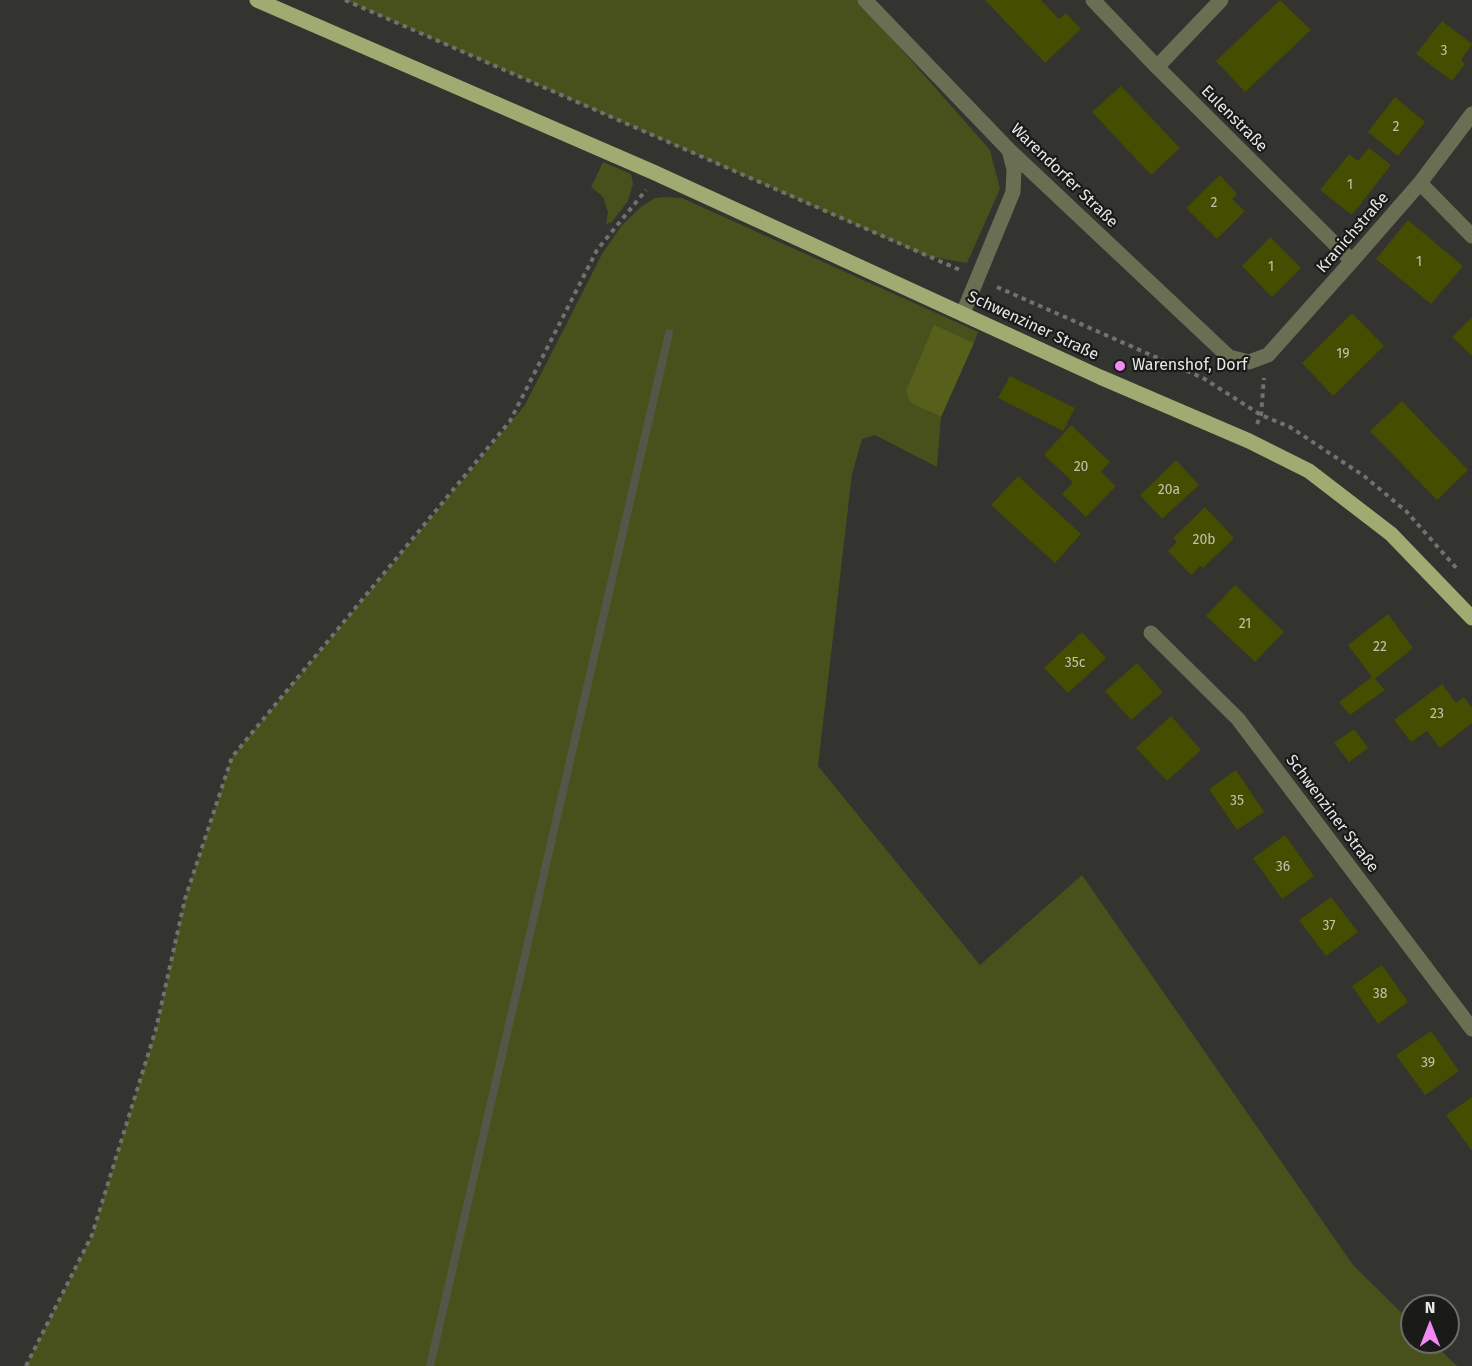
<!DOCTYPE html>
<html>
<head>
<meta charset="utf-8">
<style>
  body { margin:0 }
  #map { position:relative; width:1472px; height:1366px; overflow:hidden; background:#333330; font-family:"Fira Sans",sans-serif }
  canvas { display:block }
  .north { position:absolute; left:1400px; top:1294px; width:60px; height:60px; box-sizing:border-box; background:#1a1b19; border:2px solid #6c6d6b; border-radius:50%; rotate:0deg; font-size:16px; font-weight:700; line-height:24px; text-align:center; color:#e8e9e7 }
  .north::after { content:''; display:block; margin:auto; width:21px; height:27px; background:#f28af3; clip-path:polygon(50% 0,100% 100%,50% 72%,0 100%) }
</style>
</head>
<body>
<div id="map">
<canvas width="1472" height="1366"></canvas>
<div class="north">N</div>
</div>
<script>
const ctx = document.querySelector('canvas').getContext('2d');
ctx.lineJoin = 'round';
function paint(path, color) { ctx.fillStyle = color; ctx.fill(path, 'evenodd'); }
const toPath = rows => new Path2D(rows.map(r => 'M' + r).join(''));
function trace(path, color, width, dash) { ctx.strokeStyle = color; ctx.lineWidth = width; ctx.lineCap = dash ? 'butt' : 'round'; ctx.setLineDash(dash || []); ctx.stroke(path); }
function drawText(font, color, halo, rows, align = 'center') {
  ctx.font = font + ' "Fira Sans",sans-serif'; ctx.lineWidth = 4.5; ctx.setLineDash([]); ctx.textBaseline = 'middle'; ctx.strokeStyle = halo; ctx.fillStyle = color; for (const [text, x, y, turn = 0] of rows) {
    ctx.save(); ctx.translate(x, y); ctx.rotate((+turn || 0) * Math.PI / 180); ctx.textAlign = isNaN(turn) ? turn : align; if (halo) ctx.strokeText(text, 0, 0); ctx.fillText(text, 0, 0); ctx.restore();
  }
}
const green = toPath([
  [345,0,858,0,990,150,1000,189,967,263,926,256],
  [603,162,631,174,633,184,628,201,612,222,606,224,608,212,603,197,591,187],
  [665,197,682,198,978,332,974,343,934,326,911,403,941,417,937,467,875,435,862,439,852,474,818,766,980,965,1082,875,1353,1265,1412,1323,1412,1342,1432,1342,1457,1366,26,1366,92,1235,156,1029,185,899,232,757,525,405,602,254,622,225,642,206,655,198]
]);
const forest = toPath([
  [934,325,974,343,941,417,911,403,906,391]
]);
const stream = toPath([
  [430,1366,669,333]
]);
const building = toPath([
  [985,0,1041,0,1059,19,1066,13,1081,29,1045,63],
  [1280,0,1311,30,1245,92,1216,61],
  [1442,21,1472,44,1461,60,1465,64,1452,81,1416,54],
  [1121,86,1180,148,1151,175,1092,112],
  [1395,97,1425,122,1398,156,1368,132],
  [1369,148,1391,165,1352,215,1320,190,1349,154,1358,161],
  [1220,175,1237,194,1232,199,1245,211,1217,239,1186,208],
  [1408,220,1463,266,1431,304,1376,259],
  [1270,237,1301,268,1272,297,1242,266],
  [1352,313,1384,346,1333,396,1302,363],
  [1472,317,1472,356,1452,337],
  [1010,376,1075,408,1063,431,998,398],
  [1402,401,1468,470,1437,500,1370,431],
  [1071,425,1110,462,1101,472,1116,486,1086,517,1062,494,1073,482,1044,455],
  [1176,460,1199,485,1162,519,1140,495],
  [1018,476,1081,534,1055,563,991,505],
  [1205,507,1234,538,1203,568,1200,566,1191,575,1168,551,1177,542,1173,538],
  [1235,585,1284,632,1255,662,1206,616],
  [1388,614,1413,648,1375,679,1385,690,1350,715,1339,702,1372,677,1348,645],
  [1082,632,1106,658,1068,693,1044,668],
  [1137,663,1163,692,1131,720,1105,691],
  [1442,684,1456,703,1464,697,1472,708,1472,723,1440,748,1427,731,1411,742,1394,720],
  [1171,716,1201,750,1167,781,1136,748],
  [1354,729,1368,748,1349,762,1334,743],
  [1236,770,1264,812,1237,830,1209,789],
  [1285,835,1314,876,1282,899,1253,858],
  [1331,897,1358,932,1326,956,1299,920],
  [1382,965,1408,1002,1378,1024,1352,986],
  [1431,1031,1459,1071,1425,1095,1396,1055],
  [1472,1097,1472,1151,1446,1115]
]);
const path = toPath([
  [345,0,960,270],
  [997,287,1203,378,1261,415,1290,427,1364,476,1406,511,1458,570],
  [1257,424,1261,415,1264,378],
  [26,1366,92,1235,156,1029,185,899,232,757,510,421,597,250,646,190]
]);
const minor = toPath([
  [865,0,1009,150,1229,357,1249,362,1268,355,1352,261,1420,183,1472,114],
  [1093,0,1157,67,1352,261],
  [1157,67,1221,0],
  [1420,183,1472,236],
  [963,313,1013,192,1014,169,1009,150],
  [1151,633,1238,719,1472,1029]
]);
const major = toPath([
  [257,0,653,172,1100,377,1249,441,1309,471,1391,534,1472,618]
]);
const markers = [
  [1120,366,6,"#f28af3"]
];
const numberNames = [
  ["3",1444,51],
  ["2",1396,127],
  ["1",1350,185],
  ["2",1214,203],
  ["1",1419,262],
  ["1",1271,267],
  ["19",1343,354],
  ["20",1081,467],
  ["20a",1169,490],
  ["20b",1204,540],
  ["21",1245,624],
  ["22",1380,647],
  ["35c",1075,663],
  ["23",1437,714],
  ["35",1237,801],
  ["36",1283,867],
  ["37",1329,926],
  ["38",1380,994],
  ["39",1428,1063]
];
const streetNames = [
  ["Eulenstraße",1234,119,45],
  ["Warendorfer Straße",1064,176,44],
  ["Kranichstraße",1353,233,-49],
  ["Schwenziner Straße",1033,326,25],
  ["Schwenziner Straße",1332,814,53]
];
const poiNames = [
  ["Warenshof, Dorf",1132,366]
];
paint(green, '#48501b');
paint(forest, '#56601b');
trace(stream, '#545748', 8);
paint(building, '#444d00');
trace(path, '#71716f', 4, [4.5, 4.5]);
trace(minor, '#6a6f54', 15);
trace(major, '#a0ab72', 15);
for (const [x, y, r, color] of markers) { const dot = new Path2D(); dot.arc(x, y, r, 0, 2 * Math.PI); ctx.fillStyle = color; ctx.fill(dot); trace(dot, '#1a1b19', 2); }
drawText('14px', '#bfc2ad', null, numberNames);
drawText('16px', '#e8e9e7', '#1a1b19', streetNames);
drawText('16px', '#e8e9e7', '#1a1b19', poiNames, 'left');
</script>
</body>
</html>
